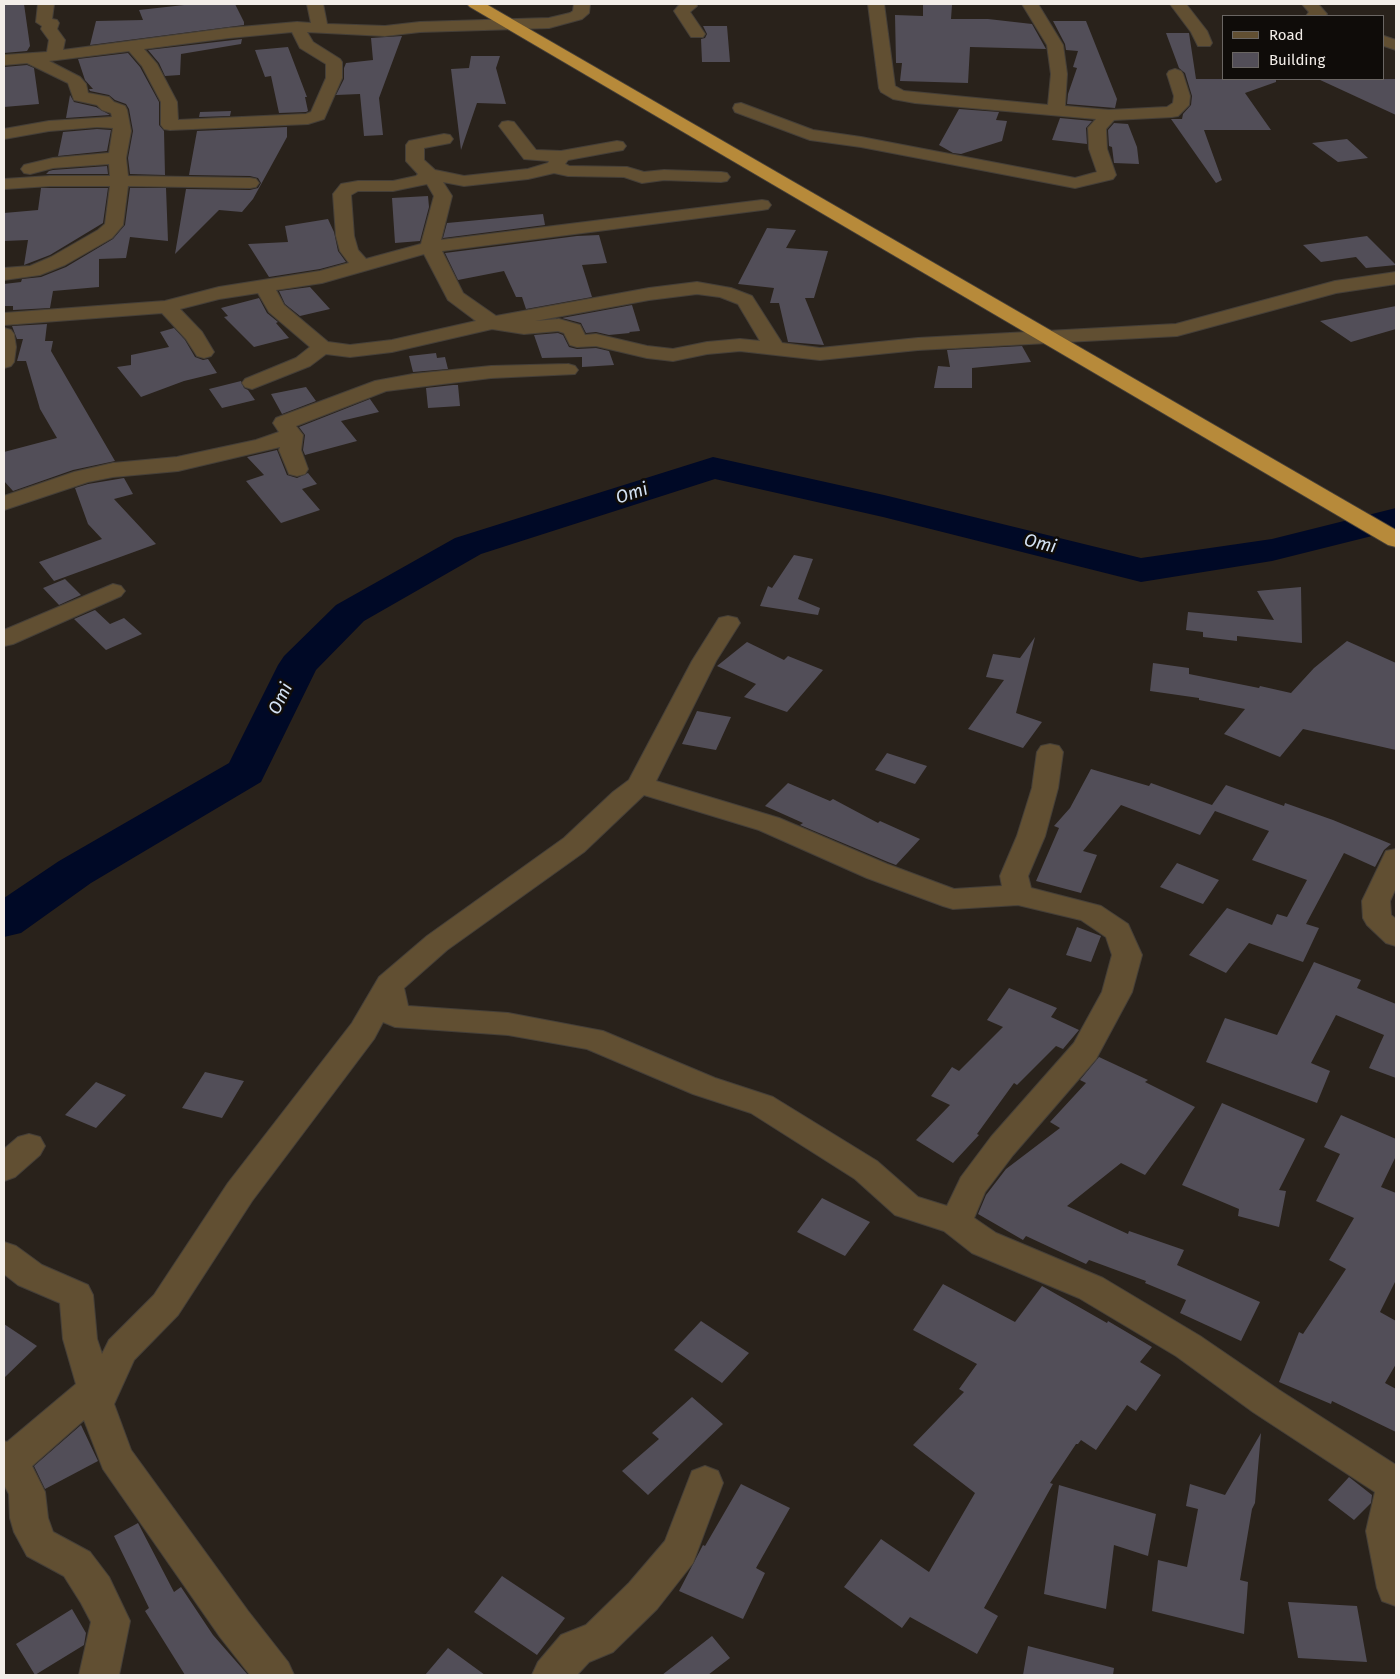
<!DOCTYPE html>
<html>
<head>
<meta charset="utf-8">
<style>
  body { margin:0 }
  #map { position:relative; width:1400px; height:1679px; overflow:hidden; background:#29221b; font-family:"Fira Sans",sans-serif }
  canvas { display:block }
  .frame { position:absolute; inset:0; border:5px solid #f3eee9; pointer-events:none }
  .legend { position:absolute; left:1222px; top:15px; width:162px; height:65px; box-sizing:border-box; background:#0f0c09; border:1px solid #6a6663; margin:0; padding:6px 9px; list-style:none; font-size:15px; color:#f3eee9 }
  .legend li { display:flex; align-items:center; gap:10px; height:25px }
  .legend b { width:25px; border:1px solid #6a6663 }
</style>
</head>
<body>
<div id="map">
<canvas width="1400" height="1679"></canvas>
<div class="frame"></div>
<ul class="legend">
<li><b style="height:6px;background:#614f32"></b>Road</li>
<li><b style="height:14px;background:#524e58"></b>Building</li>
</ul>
</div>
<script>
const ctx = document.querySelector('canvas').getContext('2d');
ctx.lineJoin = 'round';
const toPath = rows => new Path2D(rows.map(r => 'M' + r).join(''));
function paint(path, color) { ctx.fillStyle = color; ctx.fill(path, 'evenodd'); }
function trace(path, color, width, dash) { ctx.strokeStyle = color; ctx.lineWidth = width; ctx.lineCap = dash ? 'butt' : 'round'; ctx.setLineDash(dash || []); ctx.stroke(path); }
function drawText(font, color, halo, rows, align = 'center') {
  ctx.font = font + ' "Fira Sans",sans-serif'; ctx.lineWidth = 5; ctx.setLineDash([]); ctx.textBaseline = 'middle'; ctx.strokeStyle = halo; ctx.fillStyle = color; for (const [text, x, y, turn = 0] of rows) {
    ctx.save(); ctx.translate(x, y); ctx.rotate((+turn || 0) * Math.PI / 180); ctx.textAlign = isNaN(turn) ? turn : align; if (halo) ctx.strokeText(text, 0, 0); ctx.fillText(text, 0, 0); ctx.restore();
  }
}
const river = toPath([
  [713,457,884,495,1141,558,1272,539,1396,508,1396,530,1272,561,1141,582,883,517,715,479,481,554,364,621,316,670,261,782,91,883,21,933,4,937,4,898,59,861,229,763,278,665,284,656,336,605,455,538,713,457]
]);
const building = toPath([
  [4,4,24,4,30,46,27,51,4,53],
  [193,4,235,4,244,22,244,25,90,45,96,21,143,20,139,10],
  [923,4,952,5,951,19,988,19,1032,24,1046,49,970,47,968,83,900,81,902,63,896,63,895,15,923,16],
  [1053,21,1086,21,1117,99,1115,108,1067,104,1068,94,1077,68,1073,67,1078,51,1066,50,1065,44],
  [703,26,727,26,730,62,702,62,701,39,705,38,707,34],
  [1166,33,1189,33,1196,79,1276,79,1276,82,1245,93,1271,130,1204,130,1222,180,1216,183,1171,119,1182,119,1183,114,1191,105,1192,96,1185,73,1179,68],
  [402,36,379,98,383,135,364,136,360,94,336,95,344,79,344,68,346,63,373,60,371,38],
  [242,39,241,44,181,54,180,75,165,76,159,63,148,50],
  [288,47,307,97,305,97,308,111,306,112,279,113,271,76,265,77,255,50],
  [128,53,140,67,159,102,159,125,164,131,165,175,130,174,128,158,133,131,129,109,126,104,115,100,109,95,90,91,89,89,93,89,85,80,78,59],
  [471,56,500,56,496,68,506,104,477,103,461,150,451,69,469,68],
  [27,65,34,68,39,104,4,107,4,67],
  [1318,79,1396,79,1396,115],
  [70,95,74,102,96,107,110,115,66,118],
  [959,109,999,112,996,120,1007,121,1002,141,961,154,953,153,939,145],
  [231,111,230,116,199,117,200,112],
  [1060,118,1092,121,1086,128,1087,144,1052,140],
  [1114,123,1128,124,1137,147,1139,164,1114,163,1112,147,1109,146,1108,130],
  [287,127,287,137,253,199,242,212,219,210,175,254,186,189,250,190,258,188,261,183,258,178,250,176,189,175,197,131],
  [97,129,111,130,107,151,58,156,63,132],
  [1347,139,1368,158,1338,162,1312,143],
  [107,166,108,174,46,174,49,171,53,170],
  [41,188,108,188,103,223,50,255,24,265,28,240,4,241,4,213,38,210],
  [130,188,166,188,168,241,130,237,126,258,99,259,99,287,53,291,50,308,13,310,13,306,4,306,4,284,21,282,22,279,41,277,66,267,113,239,125,225],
  [428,196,429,207,420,241,395,243,392,198],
  [543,214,545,225,443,238,447,223],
  [328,219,334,232,338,251,346,262,320,269,269,277,248,244,288,242,285,226],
  [767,228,796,230,786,248,828,251,814,298,805,298,824,345,788,342,779,303,770,303,774,288,738,284],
  [599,235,607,263,582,265,592,297,526,309,522,297,516,297,504,271,458,280,445,253,577,236],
  [1367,236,1396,265,1366,268,1356,257,1321,262,1303,245],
  [310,287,330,309,300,316,285,304,279,291],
  [259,298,267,313,278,322,276,323,289,338,254,347,224,317,228,316,221,308],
  [632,305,640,331,629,332,630,333,609,335,596,332,586,333,581,323,562,318],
  [1396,306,1396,329,1351,342,1320,321],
  [47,324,45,341,53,341,51,351,115,461,73,470,13,491,4,481,4,452,57,438,40,409,26,361,17,361,23,339,17,339,12,326],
  [174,328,185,340,195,357,203,360,208,359,217,373,184,381,141,397,117,367,131,365,131,355,169,347,160,332],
  [558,333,563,335,569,347,577,349,596,348,609,351,614,365,582,367,582,357,542,358,534,335],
  [1022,346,1031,362,972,368,972,388,934,388,938,366,950,367,947,350],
  [436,353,437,358,445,357,448,369,413,372,409,356],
  [241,381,244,388,248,390,255,400,222,408,209,389],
  [453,385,458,385,460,406,428,408,426,388],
  [306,387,316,401,282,414,271,394],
  [370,399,379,412,341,421,357,441,305,455,303,450,305,435,299,427],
  [277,450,287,475,297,478,308,473,317,484,302,489,320,510,281,523,246,481,264,475,247,457],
  [124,478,133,494,114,499,156,544,54,581,39,562,102,539,88,524,75,488,88,484],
  [794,555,813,559,798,599,820,608,818,615,760,606,768,586,772,588],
  [65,579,81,595,59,605,43,588],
  [1301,587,1302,643,1237,636,1237,641,1203,637,1203,632,1186,630,1188,612,1274,620,1257,591],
  [95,610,110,624,124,618,142,634,106,650,74,619],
  [1035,637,1016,713,1042,722,1023,748,968,729,1004,680,986,677,993,654,1020,658],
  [1347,641,1396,663,1396,750,1303,729,1280,757,1224,734,1245,709,1199,700,1199,698,1150,691,1153,663,1189,668,1189,674,1259,688,1260,686,1291,693,1314,668],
  [747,642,784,660,788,656,823,670,787,712,744,697,756,684,717,666],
  [697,711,731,717,716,750,682,744],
  [887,753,927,766,915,784,875,770],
  [1091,769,1149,786,1151,783,1212,805,1226,785,1284,806,1285,803,1333,820,1391,844,1384,850,1375,867,1344,853,1306,924,1319,928,1303,962,1249,943,1226,973,1189,955,1227,908,1272,925,1277,914,1287,917,1307,880,1252,860,1269,831,1215,811,1200,835,1121,805,1083,851,1097,855,1081,893,1036,881,1059,828,1054,826,1070,808],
  [788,783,830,801,833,799,878,823,880,821,920,839,896,865,888,862,800,825,803,823,765,806],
  [1177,863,1219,880,1203,904,1160,887],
  [1077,927,1101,936,1091,962,1066,955],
  [1314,962,1361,980,1357,988,1396,1004,1396,1078,1369,1068,1384,1035,1336,1015,1311,1063,1330,1071,1317,1103,1206,1062,1225,1018,1277,1035],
  [1009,988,1057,1008,1051,1017,1079,1030,1063,1049,1056,1046,1017,1085,1014,1083,977,1134,979,1135,953,1163,916,1140,950,1105,931,1096,952,1067,959,1071,1003,1027,987,1020],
  [1099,1057,1148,1080,1145,1082,1195,1107,1145,1175,1121,1163,1067,1206,1128,1234,1129,1231,1184,1250,1177,1265,1260,1302,1241,1341,1180,1313,1186,1300,1145,1283,1146,1281,1089,1260,1086,1264,1026,1236,1023,1240,978,1214,986,1195,1006,1169,1060,1128,1050,1122,1086,1083,1080,1080],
  [205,1072,244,1081,222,1118,182,1108],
  [96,1082,126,1095,96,1128,65,1115],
  [1222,1103,1305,1139,1279,1190,1286,1191,1279,1227,1238,1216,1239,1209,1182,1185],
  [1341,1115,1396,1139,1396,1156,1381,1187,1396,1193,1396,1280,1380,1312,1396,1321,1396,1364,1385,1383,1396,1389,1396,1432,1332,1401,1331,1404,1279,1382,1299,1332,1303,1334,1346,1269,1329,1260,1354,1218,1316,1201,1340,1154,1324,1147],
  [822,1198,870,1222,845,1256,797,1232],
  [943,1284,1015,1322,1042,1286,1107,1323,1108,1321,1152,1347,1140,1362,1161,1375,1136,1411,1127,1405,1096,1450,1081,1440,1078,1444,1076,1444,1050,1483,1053,1484,984,1608,998,1616,977,1654,910,1617,902,1628,844,1587,881,1539,929,1572,975,1493,913,1445,964,1392,959,1389,977,1364,913,1330],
  [701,1321,749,1353,722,1383,674,1350],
  [4,1324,37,1346,4,1378],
  [692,1397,723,1424,648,1495,622,1471,659,1439,652,1433],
  [81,1425,98,1461,45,1489,34,1466],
  [1261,1433,1255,1503,1252,1509,1240,1580,1248,1582,1244,1634,1152,1611,1158,1560,1187,1567,1198,1509,1186,1506,1190,1484,1225,1495],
  [1349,1477,1372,1495,1371,1503,1354,1520,1328,1500],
  [741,1484,790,1508,756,1568,765,1573,743,1619,679,1591,703,1545,705,1546],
  [1059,1485,1156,1514,1148,1556,1114,1545,1106,1609,1044,1594],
  [138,1523,174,1592,181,1587,213,1635,248,1675,185,1675,145,1611,149,1608,114,1536],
  [502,1576,565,1618,537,1655,474,1612],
  [1288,1602,1357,1606,1367,1662,1298,1658],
  [72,1609,86,1633,84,1645,35,1675,16,1644],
  [712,1636,730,1658,708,1675,662,1675],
  [1028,1646,1114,1668,1113,1675,1023,1675],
  [448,1648,485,1675,425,1675]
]);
const minor = toPath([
  [38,4,54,4,52,19,57,20,59,23,57,29,65,40,63,50,229,28,297,22,311,23,307,4,323,4,327,24,385,26,420,22,549,18,570,13,573,11,574,4,590,4,589,13,582,19,549,28,420,32,385,36,307,32,313,42,340,59,342,62,342,78,324,119,308,124,170,130,164,129,161,125,161,102,142,66,129,51,49,61,80,77,86,84,88,93,109,97,114,102,125,106,127,110,131,131,126,158,128,176,250,178,256,179,259,183,256,187,250,188,128,186,123,225,112,238,65,265,40,275,4,280,4,268,30,266,51,257,98,230,105,224,110,186,50,186,4,189,4,179,50,176,110,176,109,164,53,168,30,174,24,173,21,169,24,165,53,158,109,153,113,128,97,127,49,131,4,139,4,129,49,121,112,117,111,113,102,110,97,105,74,100,68,83,27,63,4,65,4,55,47,52,49,40,41,29,42,26,36,22,38,4],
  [292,32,300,48,326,64,326,78,311,112,306,114,178,120,177,102,157,64,144,49,229,38,292,32],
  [680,4,696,4,697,6,690,12,705,34,703,37,691,37,689,34,674,11,680,4],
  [868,4,884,4,895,86,904,91,1048,105,1051,74,1047,45,1022,4,1038,4,1063,45,1067,74,1065,106,1109,110,1167,107,1173,103,1174,96,1167,74,1169,71,1175,69,1181,71,1183,74,1190,96,1189,105,1178,116,1172,117,1114,120,1106,129,1107,149,1116,175,1113,179,1075,188,861,147,810,140,735,112,733,108,735,104,741,103,813,130,861,137,1075,178,1097,172,1089,149,1088,128,1096,119,915,103,893,99,881,92,879,88,868,4],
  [1170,4,1186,4,1207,31,1212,43,1210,46,1198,46,1191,32,1170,4],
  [1302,4,1318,4,1327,14,1325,16,1306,16,1309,12,1302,4],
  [1384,36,1396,40,1396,50,1384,46,1384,36],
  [508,121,514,122,536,150,561,151,617,141,623,142,626,146,623,150,617,151,568,160,565,164,569,166,627,167,644,172,664,170,721,172,727,173,730,177,727,181,721,182,664,180,642,183,624,177,568,176,554,173,528,179,464,186,443,182,452,196,441,240,762,200,768,201,771,205,768,209,762,210,442,251,463,293,496,316,649,288,697,282,731,288,752,296,782,343,820,348,918,338,1176,324,1335,281,1396,272,1396,284,1336,293,1177,336,918,350,820,360,740,351,707,354,673,361,647,358,596,346,577,347,570,345,564,333,558,331,524,334,492,329,392,352,350,357,326,354,310,366,252,389,245,387,242,383,245,379,296,358,310,347,269,312,258,293,219,299,180,309,202,332,214,352,211,356,204,358,197,356,186,339,162,313,4,325,4,313,165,301,219,287,320,271,349,263,340,251,336,236,333,194,341,184,358,181,393,181,416,176,418,174,406,161,406,145,409,141,444,134,450,135,453,139,450,143,424,148,424,160,435,170,464,176,528,169,548,163,549,161,524,159,499,126,502,122,508,121],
  [427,184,434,196,421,244,366,259,358,250,354,236,351,195,358,191,393,191,427,184],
  [424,254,448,300,476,321,392,340,350,345,328,342,284,305,276,290,322,283,424,254],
  [697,294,720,297,738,304,760,341,740,339,707,342,673,349,647,346,596,334,585,335,580,325,559,319,535,321,649,300,697,294],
  [4,328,11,330,14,334,16,347,14,362,11,366,4,368,4,328],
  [568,364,575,366,578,370,575,374,491,378,386,391,296,426,303,435,301,450,308,469,305,474,297,476,289,474,279,450,280,447,178,471,113,477,88,482,4,510,4,496,74,472,113,463,177,457,256,440,279,432,273,423,276,418,375,381,413,374,491,366,568,364],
  [113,584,121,586,125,591,121,596,13,644,4,646,4,630,113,584],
  [728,616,737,618,740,623,716,661,656,781,779,818,887,864,954,889,1002,886,1000,876,1017,836,1032,788,1037,752,1041,746,1050,744,1059,746,1063,752,1058,788,1045,836,1028,876,1031,888,1101,906,1128,924,1142,955,1132,992,1096,1059,1013,1155,985,1192,974,1218,996,1233,1103,1278,1200,1336,1279,1390,1396,1465,1396,1606,1382,1601,1377,1588,1366,1531,1375,1492,1253,1412,1176,1356,1079,1298,972,1253,944,1231,895,1215,855,1179,751,1113,693,1094,587,1049,508,1035,395,1027,383,1022,374,1039,252,1201,178,1315,134,1360,114,1404,131,1450,248,1611,288,1662,294,1675,250,1675,220,1637,103,1469,84,1420,32,1466,45,1492,48,1518,53,1532,90,1552,109,1577,130,1621,119,1675,79,1675,91,1622,81,1603,64,1576,27,1556,14,1532,10,1518,9,1494,4,1485,4,1441,7,1442,76,1384,63,1339,60,1303,18,1285,4,1274,4,1242,16,1246,42,1265,88,1285,93,1295,97,1339,102,1354,109,1340,154,1295,228,1183,352,1023,379,977,427,936,564,838,613,792,629,780,692,661,719,618,728,616],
  [644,795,759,830,867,878,943,906,953,909,1018,905,1081,920,1106,937,1112,955,1102,992,1074,1043,991,1137,961,1177,947,1206,918,1197,877,1161,773,1097,715,1078,603,1031,508,1013,408,1006,404,988,447,950,584,852,644,795],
  [1396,849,1396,888,1390,901,1391,915,1396,919,1396,946,1386,943,1367,925,1363,918,1362,901,1386,851,1396,849],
  [29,1134,40,1137,45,1146,40,1155,15,1177,4,1181,4,1149,18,1137,29,1134],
  [705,1466,718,1471,723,1483,693,1563,657,1609,613,1652,589,1662,577,1675,532,1675,538,1662,561,1635,586,1625,629,1583,665,1541,692,1471,705,1466]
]);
const highway = toPath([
  [467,4,486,4,1396,530,1396,547,1388,545,470,7,467,4]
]);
const waterNames = [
  ["Omi",632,494,-18],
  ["Omi",1040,544,14],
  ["Omi",281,699,-64]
];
paint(river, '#000926');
paint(building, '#524e58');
trace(minor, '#453f38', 2);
trace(highway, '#453f38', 2);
paint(minor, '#614f32');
paint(highway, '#b78a3a');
drawText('italic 18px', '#d4e2f4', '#0f0c09', waterNames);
</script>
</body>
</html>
